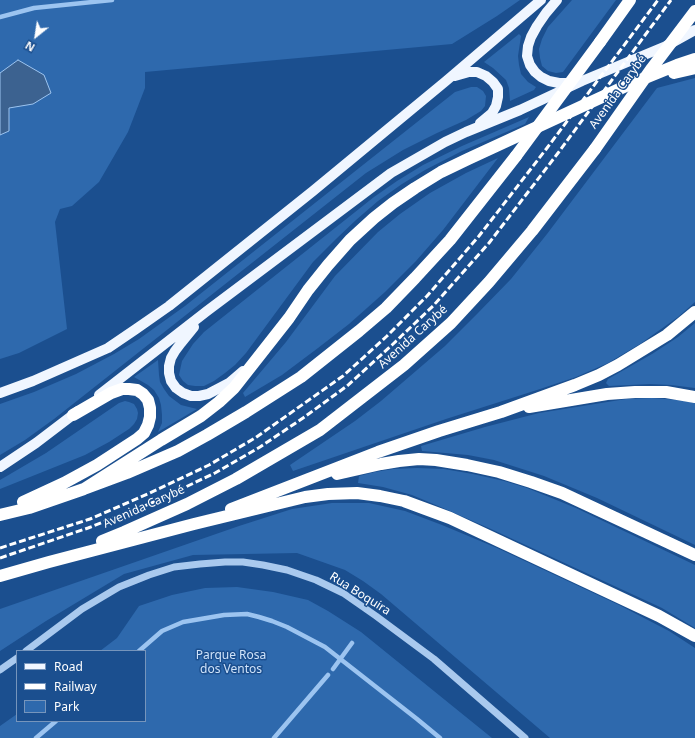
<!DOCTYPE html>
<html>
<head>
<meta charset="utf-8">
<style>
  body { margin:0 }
  #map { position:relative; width:695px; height:738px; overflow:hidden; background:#1b4f8f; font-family:"Noto Sans",sans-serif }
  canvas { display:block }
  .legend { position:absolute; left:16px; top:650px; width:130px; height:72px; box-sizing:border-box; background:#1b4f8f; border:1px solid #7695bc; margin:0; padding:5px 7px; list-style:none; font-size:12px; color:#fff }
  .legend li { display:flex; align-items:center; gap:8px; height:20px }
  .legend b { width:20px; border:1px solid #7695bc }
  .north { position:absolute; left:16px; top:16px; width:40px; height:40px; -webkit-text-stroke:3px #1b4f8f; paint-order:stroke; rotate:210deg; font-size:11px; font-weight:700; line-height:16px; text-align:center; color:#fff }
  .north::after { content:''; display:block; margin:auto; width:14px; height:18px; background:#fff; clip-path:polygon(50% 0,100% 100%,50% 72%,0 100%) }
</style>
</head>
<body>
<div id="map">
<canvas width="695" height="738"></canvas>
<ul class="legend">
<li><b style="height:5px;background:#f0f6ff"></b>Road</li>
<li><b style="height:5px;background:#fff"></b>Railway</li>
<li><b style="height:11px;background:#2e69ad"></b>Park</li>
</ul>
<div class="north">N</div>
</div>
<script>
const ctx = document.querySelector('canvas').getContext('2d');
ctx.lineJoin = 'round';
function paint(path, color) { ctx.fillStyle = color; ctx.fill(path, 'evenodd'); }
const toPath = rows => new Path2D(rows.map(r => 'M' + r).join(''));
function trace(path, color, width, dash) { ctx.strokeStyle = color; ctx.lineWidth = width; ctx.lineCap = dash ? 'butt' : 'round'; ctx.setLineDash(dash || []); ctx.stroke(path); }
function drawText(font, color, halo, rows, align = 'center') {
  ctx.font = font + ' "Noto Sans",sans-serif'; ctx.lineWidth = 3; ctx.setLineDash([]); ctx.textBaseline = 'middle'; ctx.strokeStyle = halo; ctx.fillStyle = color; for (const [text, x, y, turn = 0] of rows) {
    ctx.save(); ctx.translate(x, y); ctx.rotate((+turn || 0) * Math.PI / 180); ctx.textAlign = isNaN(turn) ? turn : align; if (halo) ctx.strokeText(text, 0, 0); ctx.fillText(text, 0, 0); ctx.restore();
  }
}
const green = toPath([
  [0,0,520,0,497,16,452,44,145,72,145,88,128,132,99,182,72,206,60,209,55,222,67,329,19,353,0,359],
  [572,0,616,0,563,72,556,73,548,71,542,66,540,58,539,49,542,39,548,27],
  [519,34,521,36,518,56,519,65,521,74,528,82,536,87,534,90,510,101,509,88,506,80,493,68,484,62],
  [695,78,695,302,678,317,640,344,608,363,576,377,537,390,446,419,293,471,290,465,355,421,381,401,445,346,477,314,511,279,547,234,657,88],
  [471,87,477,87,483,91,486,96,485,106,481,111,466,120,437,133,403,150,366,173,54,419,25,440,0,455,0,404,34,392,76,374,114,354,139,339,185,306,455,92],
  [529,117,525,124,462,151,425,170,402,184,378,201,356,220,336,239,313,262,246,353,235,365,225,373,214,381,204,386,195,386,188,385,183,381,179,375,182,361,193,344,204,332,374,197,397,181,423,165,462,146],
  [498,158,443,230,416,261,385,292,349,324,318,348,282,375,245,397,243,393,286,342,335,276,378,232,400,214,430,193,466,173],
  [695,323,695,388,671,385,650,384,609,386,606,383,608,379,652,354,678,337],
  [158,360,159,375,160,382,164,389,169,396,181,405,197,409,158,432,162,423,162,415,161,405,159,398,154,390,148,385,134,377],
  [652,398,678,400,695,403,695,545,597,498,544,476,494,460,468,455,422,451,421,446,485,427,539,413,626,399],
  [125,401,129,402,134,404,137,409,138,413,137,419,134,424,129,429,109,442,85,455,0,489,0,480,46,453,119,403],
  [417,468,444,469,473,474,504,481,527,488,576,508,695,565,695,628,662,608,491,529,443,508,412,495,383,487,358,483,359,476,375,472,393,469],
  [332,503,369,503,405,511,442,525,497,548,619,605,669,631,695,648,695,738,550,738,381,594,363,581,345,570,297,553,193,555,124,574,46,621,0,651,0,609,239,526,292,509],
  [237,587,273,592,308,600,328,611,361,632,492,738,0,738,0,726,17,714,17,721,145,721,145,651,100,651,117,638,139,606,172,595,205,588]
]);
const water = toPath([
  [18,60,44,75,51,93,33,104,9,108,9,131,0,135,0,73,18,60]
]);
const stream = toPath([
  [0,17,34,8,112,0],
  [139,651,162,631,183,622,224,615,247,614,259,617,272,621,287,627,325,647,417,719,440,738],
  [333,669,352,643],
  [36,738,56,721],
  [274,738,328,675]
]);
const minor = toPath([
  [26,651,82,609,119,587,149,575,174,567,200,564,225,562,243,562,263,565,287,570,316,580,343,593,376,616,434,659,525,738],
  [0,670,17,658]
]);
const major = toPath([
  [557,0,546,13,537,26,531,37,528,46,527,56,530,65,535,72,541,77,549,81,559,83,574,83],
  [455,76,469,72,477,72,486,76,493,82,498,89,498,97,496,106,492,113,480,123],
  [194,327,181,343,175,351,171,358,169,366,169,373,171,381,176,388,183,393,191,396,199,396,208,394,229,383,243,371],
  [0,393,33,381,108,348,136,329,169,306,313,191,446,81,541,0],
  [99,395,207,311,391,173,445,142,466,132,520,110,582,81,666,46,695,30],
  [0,467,36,443,78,411]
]);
const highway = toPath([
  [600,42,630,0],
  [674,73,695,68],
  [529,407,607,394,635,392,666,392,695,397],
  [337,474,381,464,399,461,419,459,436,460,467,465,499,472,531,482,562,493,695,555],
  [84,489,161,440,201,416,219,402,234,388,289,318,308,290,328,265,350,240,374,218,393,203,415,188,441,172,468,159,628,85,677,65,695,59],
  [23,502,64,483,97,465,137,439,144,433,148,425,150,417,150,408,148,400,143,394,137,390,129,389,122,389,111,393,73,415],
  [231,509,378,452,439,431,501,412,575,385,599,375,618,365,667,335,695,312],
  [0,515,29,508,84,489,127,473,178,451,207,435,246,412,301,377,359,331,386,308,415,278,450,240,516,156],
  [102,541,124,532,187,504,236,479,320,430,404,365,451,323,489,282,532,231,595,149],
  [0,576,49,562,194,524,305,497,328,494,357,493,380,496,404,501,450,518,659,616,695,636]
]);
const rail = toPath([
  [0,548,90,519,150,493,209,465,255,438,343,376,387,336,427,296,479,236,547,148,658,0],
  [0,558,88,528,154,502,215,473,260,447,303,418,347,386,392,345,433,306,489,243,558,153,671,0]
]);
const highwayBridge = toPath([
  [595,149,652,68,695,11],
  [516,156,600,42]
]);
const streetNames = [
  ["Avenida Carybé",618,92,-54],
  ["Avenida Carybé",413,337,-42],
  ["Avenida Carybé",144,507,-24],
  ["Rua Boquira",360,594,32]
];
const parkNames = [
  ["Parque Rosa",231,656],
  ["dos Ventos",231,670]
];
paint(green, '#2e69ad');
paint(water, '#3c6290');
trace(water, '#9cc4f0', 1);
trace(stream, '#9cc4f0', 4.5);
trace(minor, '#a9c9ee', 7);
trace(major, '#f0f6ff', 10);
trace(highway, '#fff', 12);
trace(rail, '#fff', 3, [7, 3]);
trace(highwayBridge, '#fff', 12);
drawText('12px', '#fff', '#1b4f8f', streetNames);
drawText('12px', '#cfe3fa', '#1b4f8f', parkNames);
</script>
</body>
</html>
